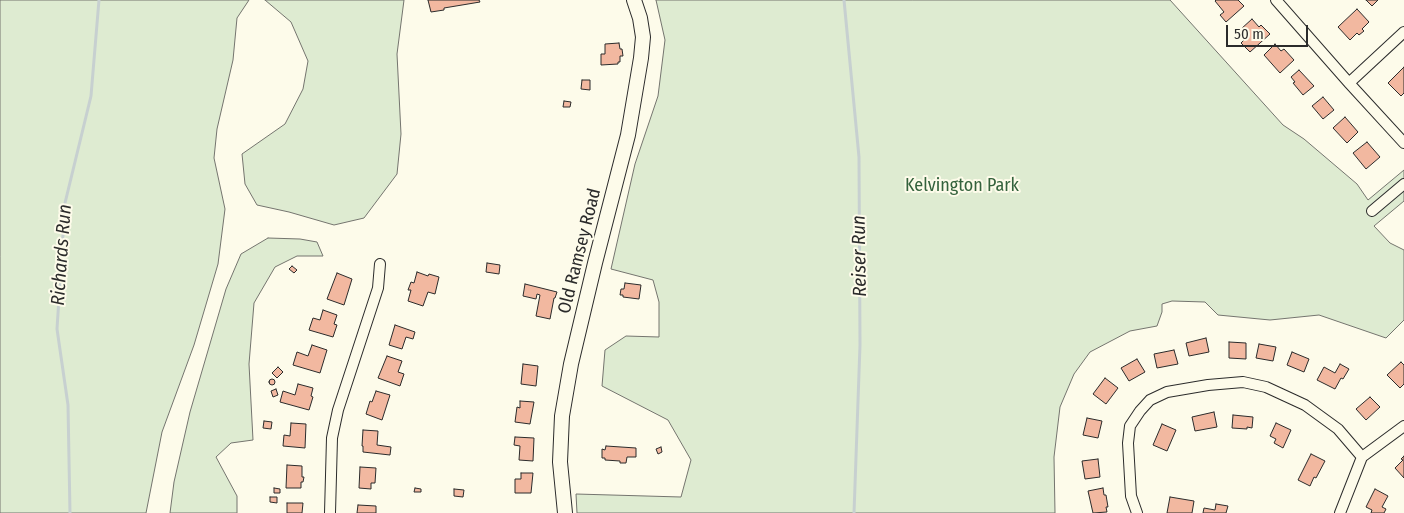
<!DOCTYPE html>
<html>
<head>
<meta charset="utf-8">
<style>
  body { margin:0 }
  #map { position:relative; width:1404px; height:513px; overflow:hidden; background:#fdfbea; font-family:"Fira Sans Condensed",sans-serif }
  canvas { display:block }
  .scale { position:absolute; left:1226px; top:25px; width:82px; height:22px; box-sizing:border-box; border:2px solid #2b2b2b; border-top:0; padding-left:6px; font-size:15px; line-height:18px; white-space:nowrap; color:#2b2b2b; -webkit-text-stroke:4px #fdfbea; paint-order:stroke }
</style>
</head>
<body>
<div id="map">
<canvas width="1404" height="513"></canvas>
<div class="scale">50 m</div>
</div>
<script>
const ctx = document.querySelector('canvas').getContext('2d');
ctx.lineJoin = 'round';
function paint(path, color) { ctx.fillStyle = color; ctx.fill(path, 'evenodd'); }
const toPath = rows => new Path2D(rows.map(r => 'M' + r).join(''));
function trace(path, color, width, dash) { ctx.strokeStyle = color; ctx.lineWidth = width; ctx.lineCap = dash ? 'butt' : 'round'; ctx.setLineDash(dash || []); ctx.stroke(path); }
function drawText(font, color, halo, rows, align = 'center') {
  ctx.font = font + ' "Fira Sans Condensed",sans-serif'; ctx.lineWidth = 4; ctx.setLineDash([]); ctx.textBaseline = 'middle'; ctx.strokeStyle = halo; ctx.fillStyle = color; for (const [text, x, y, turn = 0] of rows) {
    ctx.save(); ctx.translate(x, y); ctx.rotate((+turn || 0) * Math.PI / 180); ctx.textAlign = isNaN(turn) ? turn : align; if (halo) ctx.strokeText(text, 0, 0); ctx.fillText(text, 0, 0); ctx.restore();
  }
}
const green = toPath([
  [0,0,249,0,237,18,233,60,217,129,214,158,225,209,218,264,194,345,162,432,146,513,0,513,0,0],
  [265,0,404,0,397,54,401,134,397,174,364,218,334,225,289,212,257,205,245,184,242,154,285,124,303,89,308,61,291,22,265,0],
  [656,0,1170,0,1283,125,1304,139,1357,184,1368,200,1404,170,1404,201,1374,226,1390,243,1404,250,1404,320,1386,338,1319,315,1270,320,1218,315,1205,302,1172,301,1162,304,1162,312,1157,326,1130,331,1090,352,1074,374,1060,407,1054,457,1055,513,577,513,576,494,681,497,691,460,668,420,602,386,605,350,626,336,659,337,659,302,653,280,611,269,635,164,658,96,665,40,656,0],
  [268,238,300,239,317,242,323,256,297,256,275,267,254,303,249,364,253,440,231,443,216,457,237,496,237,513,170,513,174,482,190,412,226,289,241,254,268,238]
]);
const stream = toPath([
  [844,0,859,157,860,345,854,513],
  [70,513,68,405,57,329,65,203,91,96,99,0]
]);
const building = toPath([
  [428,0,479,0,480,2,444,8,444,10,431,12,428,0],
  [1216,0,1238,0,1244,6,1226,22,1220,15,1224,12,1215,1,1216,0],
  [1366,0,1378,0,1372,6,1366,0],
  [1357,9,1369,22,1362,29,1364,31,1359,35,1357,33,1350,40,1338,27,1357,9],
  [1252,19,1259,27,1261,25,1270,34,1250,52,1241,43,1248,36,1241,29,1252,19],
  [619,43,620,49,622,49,623,56,620,56,620,62,618,62,618,64,601,65,601,54,605,54,605,44,619,43],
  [1275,44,1281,51,1284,49,1294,60,1280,73,1264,55,1275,44],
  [1404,67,1404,93,1401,96,1388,83,1404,67],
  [1299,70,1314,86,1303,95,1293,83,1295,82,1291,77,1299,70],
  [582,80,590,80,590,90,581,89,582,80],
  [1323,97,1334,110,1323,119,1312,106,1323,97],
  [564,101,571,102,570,107,563,107,564,101],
  [1345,117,1358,132,1347,143,1333,128,1345,117],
  [1367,142,1380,157,1366,169,1353,153,1367,142],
  [487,263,500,265,499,274,486,272,487,263],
  [292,266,297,270,294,273,289,269,292,266],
  [417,272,428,276,429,274,439,277,435,294,428,292,423,306,408,301,411,290,408,290,411,282,414,283,417,272],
  [337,273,352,279,344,305,327,299,337,273],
  [625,283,641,285,639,299,623,297,623,295,620,295,621,289,624,289,625,283],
  [525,284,557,292,555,298,554,298,550,319,536,316,540,295,537,294,536,299,523,296,525,284],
  [323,310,337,315,334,324,337,325,333,337,309,330,313,318,320,320,323,310],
  [395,325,415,332,413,339,406,337,402,349,389,345,395,325],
  [1206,338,1209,352,1189,356,1186,343,1206,338],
  [1229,342,1246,343,1246,359,1229,358,1229,342],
  [1259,344,1276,347,1273,361,1256,358,1259,344],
  [312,345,327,350,320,373,293,365,297,352,308,356,312,345],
  [1174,350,1178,364,1157,368,1154,354,1174,350],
  [1292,352,1309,359,1304,372,1287,365,1292,352],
  [387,356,402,361,398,372,404,374,400,386,378,378,387,356],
  [1137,359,1145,372,1129,381,1121,368,1137,359],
  [1401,362,1404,365,1404,384,1400,388,1387,375,1401,362],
  [523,364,538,366,536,386,521,384,523,364],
  [1340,364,1349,369,1343,379,1341,378,1335,389,1317,380,1324,367,1335,373,1340,364],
  [278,367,283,372,277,378,272,373,278,367],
  [1105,378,1118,388,1106,404,1093,394,1105,378],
  '269 382a3 3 0 1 1 6 0a3 3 0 1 1-6 0Z',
  [298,384,313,388,311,396,313,397,309,410,280,402,283,391,295,395,298,384],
  [276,389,278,395,273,397,271,391,276,389],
  [376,391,390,395,382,420,366,414,370,401,372,402,376,391],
  [1370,397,1380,407,1366,420,1356,409,1370,397],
  [520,401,534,402,530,424,515,422,517,407,520,408,520,401],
  [1214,412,1217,427,1195,431,1192,417,1214,412],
  [1233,415,1253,417,1252,428,1247,427,1247,429,1232,428,1233,415],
  [1087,418,1102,421,1098,438,1083,435,1087,418],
  [264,421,272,422,271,429,263,428,264,421],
  [291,423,306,424,305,448,283,446,284,435,290,436,291,423],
  [1276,423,1291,430,1283,448,1274,443,1276,439,1270,436,1276,423],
  [1162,424,1176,430,1167,451,1153,445,1162,424],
  [363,430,378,431,377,445,391,447,390,455,363,452,363,446,362,446,363,430],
  [515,437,534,438,533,461,519,460,520,446,514,445,515,437],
  [606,446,636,448,636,457,627,457,626,463,620,463,620,461,605,460,605,458,602,458,602,449,605,450,606,446],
  [661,447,662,452,658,454,656,449,661,447],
  [1311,454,1325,461,1316,478,1314,477,1310,486,1298,480,1311,454],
  [1404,456,1404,478,1395,468,1403,460,1401,459,1404,456],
  [1098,459,1100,477,1085,479,1082,461,1098,459],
  [287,465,302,466,302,477,304,477,303,482,301,482,301,488,286,488,287,465],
  [360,467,376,468,375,483,371,483,371,489,359,488,360,467],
  [521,473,533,473,531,493,515,493,515,479,521,479,521,473],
  [274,488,280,489,280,493,274,493,274,488],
  [415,488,421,489,421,492,414,492,415,488],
  [1103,488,1104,495,1106,495,1108,507,1106,507,1107,512,1093,513,1088,491,1103,488],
  [454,489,464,490,463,497,454,496,454,489],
  [1375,489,1388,496,1382,507,1386,509,1384,513,1371,513,1372,510,1366,507,1375,489],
  [270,497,277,497,277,503,270,502,270,497],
  [1170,497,1194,501,1192,513,1167,513,1170,497],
  [287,503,303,503,302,513,287,513,287,503],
  [1216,504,1228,506,1226,513,1203,513,1204,508,1215,510,1216,504],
  [358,505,376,506,376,513,357,513,358,505]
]);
const street = toPath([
  [1276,0,1349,83,1404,143],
  [1349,83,1404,32],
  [1372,211,1404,184],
  [330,513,332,438,338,410,378,288,380,264],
  [1137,513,1131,496,1128,443,1130,426,1140,411,1150,400,1167,392,1208,385,1243,382,1266,387,1305,405,1338,429,1362,457],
  [1340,513,1362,457,1404,426]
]);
const secondary = toPath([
  [565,513,560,462,562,416,571,364,595,263,628,135,641,58,643,37,640,18,634,0]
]);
const parkNames = [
  ["Kelvington Park",962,186]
];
const streetNames = [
  ["Old Ramsey Road",580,251,-76]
];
const waterNames = [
  ["Richards Run",62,255,-86],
  ["Reiser Run",860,256,-91]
];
paint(green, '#deebd1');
trace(green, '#74746e', 1);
trace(stream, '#c7d0d0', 3);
paint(building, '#f2b8a0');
trace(building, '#2b2b2b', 1);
trace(street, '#2b2b2b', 12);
trace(secondary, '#2b2b2b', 16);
trace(street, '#fdfbea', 10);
trace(secondary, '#fdfbea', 14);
drawText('18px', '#34623c', '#fdfbea', parkNames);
drawText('18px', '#2b2b2b', '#fdfbea', streetNames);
drawText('italic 19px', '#2b2b2b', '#fdfbea', waterNames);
</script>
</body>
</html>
